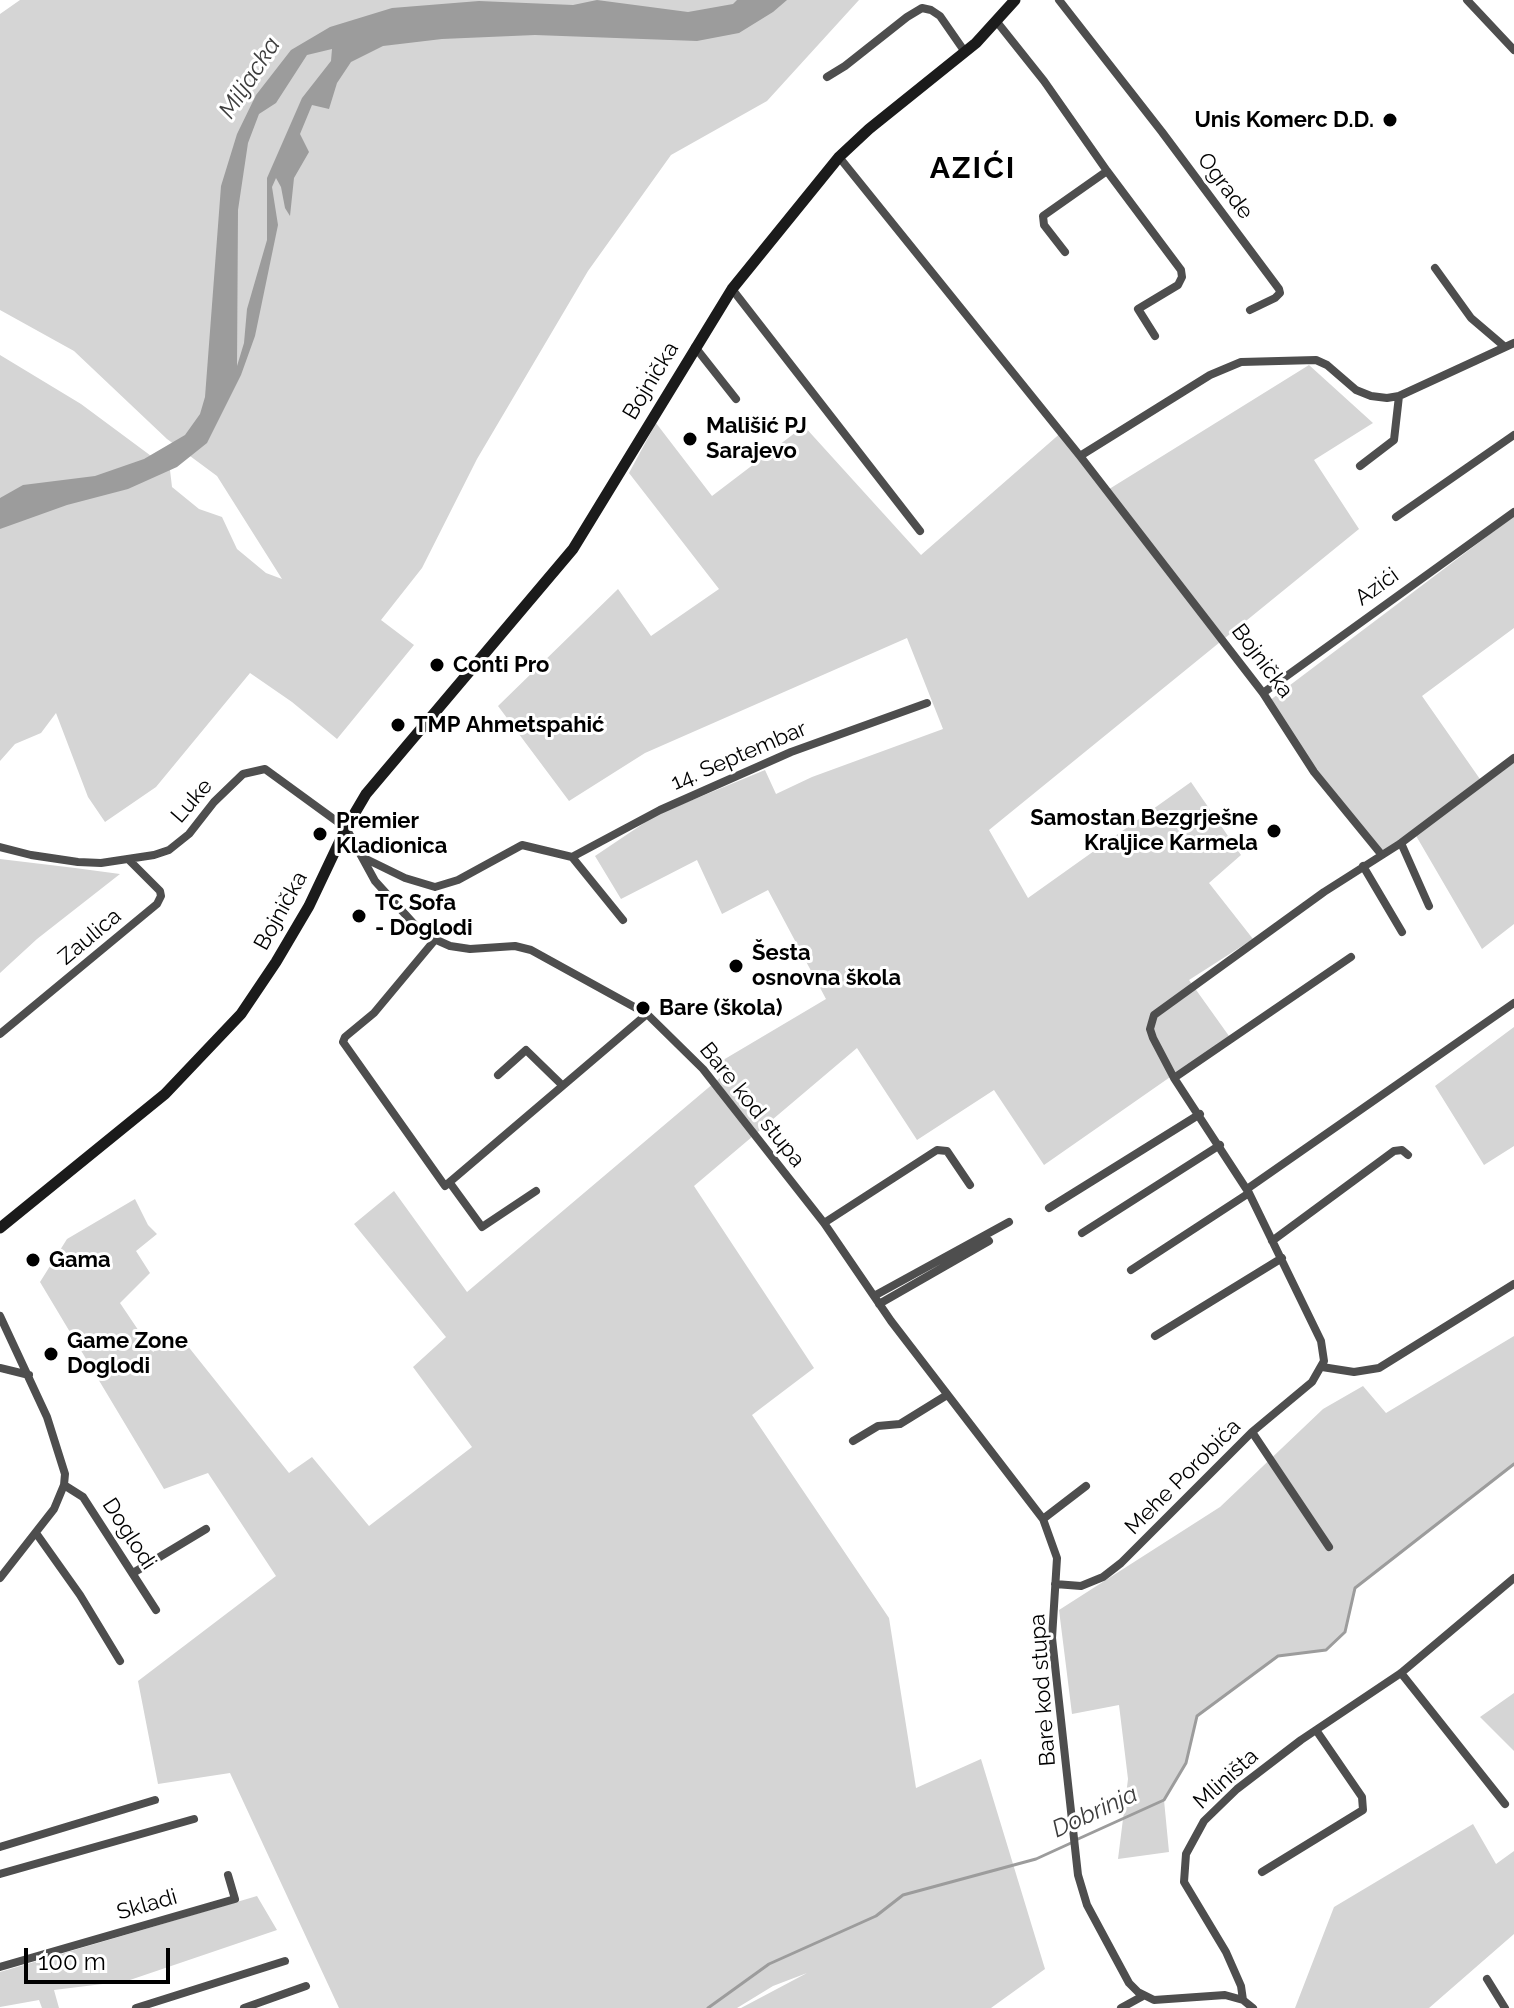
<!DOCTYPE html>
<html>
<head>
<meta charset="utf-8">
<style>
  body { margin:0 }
  #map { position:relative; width:1514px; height:2008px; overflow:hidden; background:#fff; font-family:Raleway,sans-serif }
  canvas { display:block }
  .scale { position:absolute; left:24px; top:1948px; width:146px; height:36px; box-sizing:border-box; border:4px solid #000; border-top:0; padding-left:10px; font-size:24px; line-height:28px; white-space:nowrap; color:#000; -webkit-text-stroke:6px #fff; paint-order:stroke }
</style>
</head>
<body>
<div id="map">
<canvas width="1514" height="2008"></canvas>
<div class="scale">100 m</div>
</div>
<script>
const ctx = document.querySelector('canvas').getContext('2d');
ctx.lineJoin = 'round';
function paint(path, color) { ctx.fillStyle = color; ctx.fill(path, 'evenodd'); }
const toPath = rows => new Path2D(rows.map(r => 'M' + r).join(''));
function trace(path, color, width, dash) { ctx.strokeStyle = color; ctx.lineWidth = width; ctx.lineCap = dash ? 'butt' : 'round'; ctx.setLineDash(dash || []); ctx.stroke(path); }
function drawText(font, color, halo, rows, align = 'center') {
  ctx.font = font + ' Raleway,sans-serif'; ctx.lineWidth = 6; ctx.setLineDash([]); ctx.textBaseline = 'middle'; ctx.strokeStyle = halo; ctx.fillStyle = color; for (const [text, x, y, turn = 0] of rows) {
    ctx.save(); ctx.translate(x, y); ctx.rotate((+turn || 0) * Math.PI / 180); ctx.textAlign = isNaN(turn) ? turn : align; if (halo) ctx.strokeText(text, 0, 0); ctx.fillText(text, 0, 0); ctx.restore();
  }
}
const green = toPath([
  [20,0,859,0,767,101,671,155,588,271,477,459,422,568,381,620,414,645,337,739,292,702,250,673,156,787,105,822,88,797,56,713,41,733,15,744,0,761,0,355,81,404,170,470,172,487,199,509,222,517,237,549,266,573,282,579,217,476,167,439,74,351,0,310,0,14],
  [1309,365,1373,423,1314,460,1359,529,989,830,1028,898,1191,782,1241,855,1209,883,1253,939,1189,980,1229,1036,1044,1165,994,1090,917,1140,857,1048,694,1186,814,1368,752,1415,889,1618,916,1788,981,1759,1045,1969,991,2008,741,2008,807,1973,773,1986,737,2008,339,2008,230,1773,158,1784,138,1681,276,1576,208,1473,164,1489,40,1282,67,1239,135,1199,148,1225,157,1234,136,1251,150,1273,120,1303,153,1352,179,1335,289,1473,312,1457,369,1526,472,1447,413,1367,446,1337,354,1224,394,1191,467,1292,721,1077,713,1066,826,999,768,890,722,914,697,860,621,899,595,856,656,815,765,770,776,794,812,777,943,729,907,638,645,753,569,801,498,706,618,589,651,636,719,589,629,473,656,423,712,496,804,426,921,555,1063,431,1106,491],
  [1514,516,1514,628,1422,696,1482,782,1514,760,1514,924,1482,949,1415,834,1379,856,1265,704],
  [0,859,75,868,120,874,37,939,0,973],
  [1514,1027,1514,1146,1484,1165,1435,1086],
  [1514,1336,1514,1464,1356,1588,1345,1632,1326,1650,1278,1656,1197,1716,1186,1763,1164,1800,1169,1852,1118,1859,1128,1779,1119,1705,1072,1714,1059,1610,1220,1507,1323,1409,1363,1386,1386,1413],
  [1514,1693,1514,1751,1480,1717],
  [1473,1824,1496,1864,1514,1851,1514,1934,1429,2008,1295,2008,1334,1907],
  [257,1896,277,1930,127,1981,54,1990,59,2008,42,2008,39,2000,0,2007,0,1972]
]);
const water = toPath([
  [597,0,688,12,733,4,737,0,787,0,773,12,739,33,697,41,535,35,442,39,383,46,351,62,337,83,329,109,312,105,300,134,309,152,294,178,290,216,285,208,281,187,276,178,272,187,278,225,255,336,241,375,207,443,177,467,128,489,67,505,0,529,0,498,23,485,95,476,144,459,185,435,200,414,205,397,221,186,237,134,256,95,291,50,330,27,392,8,479,1,573,5],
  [332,49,331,61,302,98,267,178,267,240,247,309,244,343,237,366,238,210,248,143,259,114,276,103,307,55]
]);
const stream = toPath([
  [1078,1839,1164,1800,1186,1763,1197,1716,1278,1656,1326,1650,1345,1632,1355,1588,1514,1464],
  [708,2008,769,1964,876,1916,903,1895,1036,1859,1071,1843]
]);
const street = toPath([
  [1059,0,1162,132,1279,289,1280,293,1275,298,1250,310],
  [1467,0,1514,50],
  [997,22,1044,81,1107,171,1181,270,1182,277,1178,285,1138,309,1155,336],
  [827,77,845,66,907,17,922,8,931,10,940,16,965,52],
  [839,157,1080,456,1263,693,1314,772,1381,854],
  [1065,252,1044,225,1043,216,1107,171],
  [1435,268,1471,318,1505,347],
  [732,289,920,531],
  [695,347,736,399],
  [1080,456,1210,375,1241,362,1316,360,1327,365,1356,390,1371,396,1387,398,1399,396,1514,343],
  [1360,466,1394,440,1399,396],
  [1396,517,1514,435],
  [1263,693,1514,512],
  [1401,843,1429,906],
  [0,847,31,855,78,862,101,863,154,855,169,850,189,834,214,802,243,774,265,769,346,828,375,881,423,934,450,946,470,949,515,946,531,950,647,1014,703,1069,824,1223,891,1321,1043,1519,1057,1558,1052,1638,1078,1875,1087,1905,1129,1983,1138,1992,1154,2000,1225,1995,1243,2000,1253,2008],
  [362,857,405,878,435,887,458,880,522,845,572,857,660,810,791,752,927,703],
  [572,857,623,920],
  [1363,866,1402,932],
  [434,941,374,1013,345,1037,343,1042,445,1186,647,1014],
  [0,1034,157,904,161,896,160,891,129,860],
  [498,1075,526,1050,562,1085],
  [1174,1078,1351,957],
  [450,1183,482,1227,536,1191],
  [1247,1189,1514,1003],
  [1049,1208,1200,1114],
  [824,1223,937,1150,947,1151,970,1185],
  [1082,1233,1220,1145],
  [1272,1241,1394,1151,1402,1150,1408,1155],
  [1131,1270,1249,1193],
  [874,1296,1009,1222],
  [879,1304,989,1241],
  [0,1316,47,1417,65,1474,64,1485,54,1509,0,1578],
  [1155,1336,1282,1258],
  [1322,1367,1354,1372,1379,1368,1514,1284],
  [0,1368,29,1375],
  [1252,1432,1329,1547],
  [853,1441,878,1426,900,1424,947,1395],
  [64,1485,83,1497,156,1610],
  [1043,1519,1086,1486],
  [36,1533,80,1595,120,1661],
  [133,1573,206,1529],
  [1055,1584,1081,1586,1103,1577,1121,1563,1252,1432,1312,1382,1324,1361,1321,1341,1249,1193,1174,1078,1153,1038,1150,1029,1154,1015,1324,892,1401,843,1514,758],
  [1401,1673,1505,1804],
  [0,1847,155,1800],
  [1262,1872,1363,1810,1362,1797,1316,1730],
  [0,1874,194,1819],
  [0,1967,235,1899,228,1875],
  [1487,1979,1505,2008],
  [1243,2000,1241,1986,1226,1952,1184,1882,1186,1854,1204,1821,1237,1789,1301,1740,1401,1673,1514,1578],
  [136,2008,285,1961],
  [244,2008,306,1986],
  [1121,2008,1143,1996]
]);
const secondary = toPath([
  [0,1228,165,1094,241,1014,276,962,309,906,346,828,366,794,573,549,732,289,839,157,869,129,976,43,1015,0]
]);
const markers = [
  [1390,120,8,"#000"],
  [690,439,8,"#000"],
  [437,665,8,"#000"],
  [398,725,8,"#000"],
  [1274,831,8,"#000"],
  [320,834,8,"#000"],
  [359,916,8,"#000"],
  [736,966,8,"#000"],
  [643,1008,8,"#000"],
  [33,1260,8,"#000"],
  [51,1354,8,"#000"]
];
const poiNames = [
  ["Unis Komerc D.D.",1374,120,"right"],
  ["Mališić PJ",706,426],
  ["Sarajevo",706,451],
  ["Conti Pro",453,665],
  ["TMP Ahmetspahić",414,725],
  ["Samostan Bezgrješne",1258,818,"right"],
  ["Kraljice Karmela",1258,843,"right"],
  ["Premier",336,821],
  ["Kladionica",336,846],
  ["TC Sofa",375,903],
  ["- Doglodi",375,928],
  ["Šesta",752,953],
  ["osnovna škola",752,978],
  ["Bare (škola)",659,1008],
  ["Gama",49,1260],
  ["Game Zone",67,1341],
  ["Doglodi",67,1366]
];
const streetNames = [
  ["Ograde",1225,186,53],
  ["Bojnička",651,381,-59],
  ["Azići",1377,587,-36],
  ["Bojnička",1262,661,53],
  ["14. Septembar",739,756,-23],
  ["Luke",192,801,-49],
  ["Bojnička",281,911,-61],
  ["Zaulica",90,937,-40],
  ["Bare kod stupa",752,1105,51],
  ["Mehe Porobića",1183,1477,-45],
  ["Doglodi",129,1534,57],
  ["Bare kod stupa",1043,1690,-94],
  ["Mliništa",1226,1779,-42],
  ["Skladi",147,1905,-16]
];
const waterNames = [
  ["Miljacka",250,78,-57],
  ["Dobrinja",1095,1812,-25]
];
const districtNames = [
  ["AZIĆI",973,169]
];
paint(green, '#d5d5d5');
paint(water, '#9c9c9c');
trace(stream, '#9c9c9c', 3);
trace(street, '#4e4e4e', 8);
trace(secondary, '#1b1b1b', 11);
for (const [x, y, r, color] of markers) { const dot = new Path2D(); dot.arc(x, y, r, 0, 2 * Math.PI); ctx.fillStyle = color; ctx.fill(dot); trace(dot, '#fff', 3); }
drawText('bold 22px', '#000', '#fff', poiNames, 'left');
drawText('22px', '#000', '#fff', streetNames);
drawText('italic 24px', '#3d3d3d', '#fff', waterNames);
ctx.letterSpacing = '2px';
drawText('bold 30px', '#000', '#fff', districtNames);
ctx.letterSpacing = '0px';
</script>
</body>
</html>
